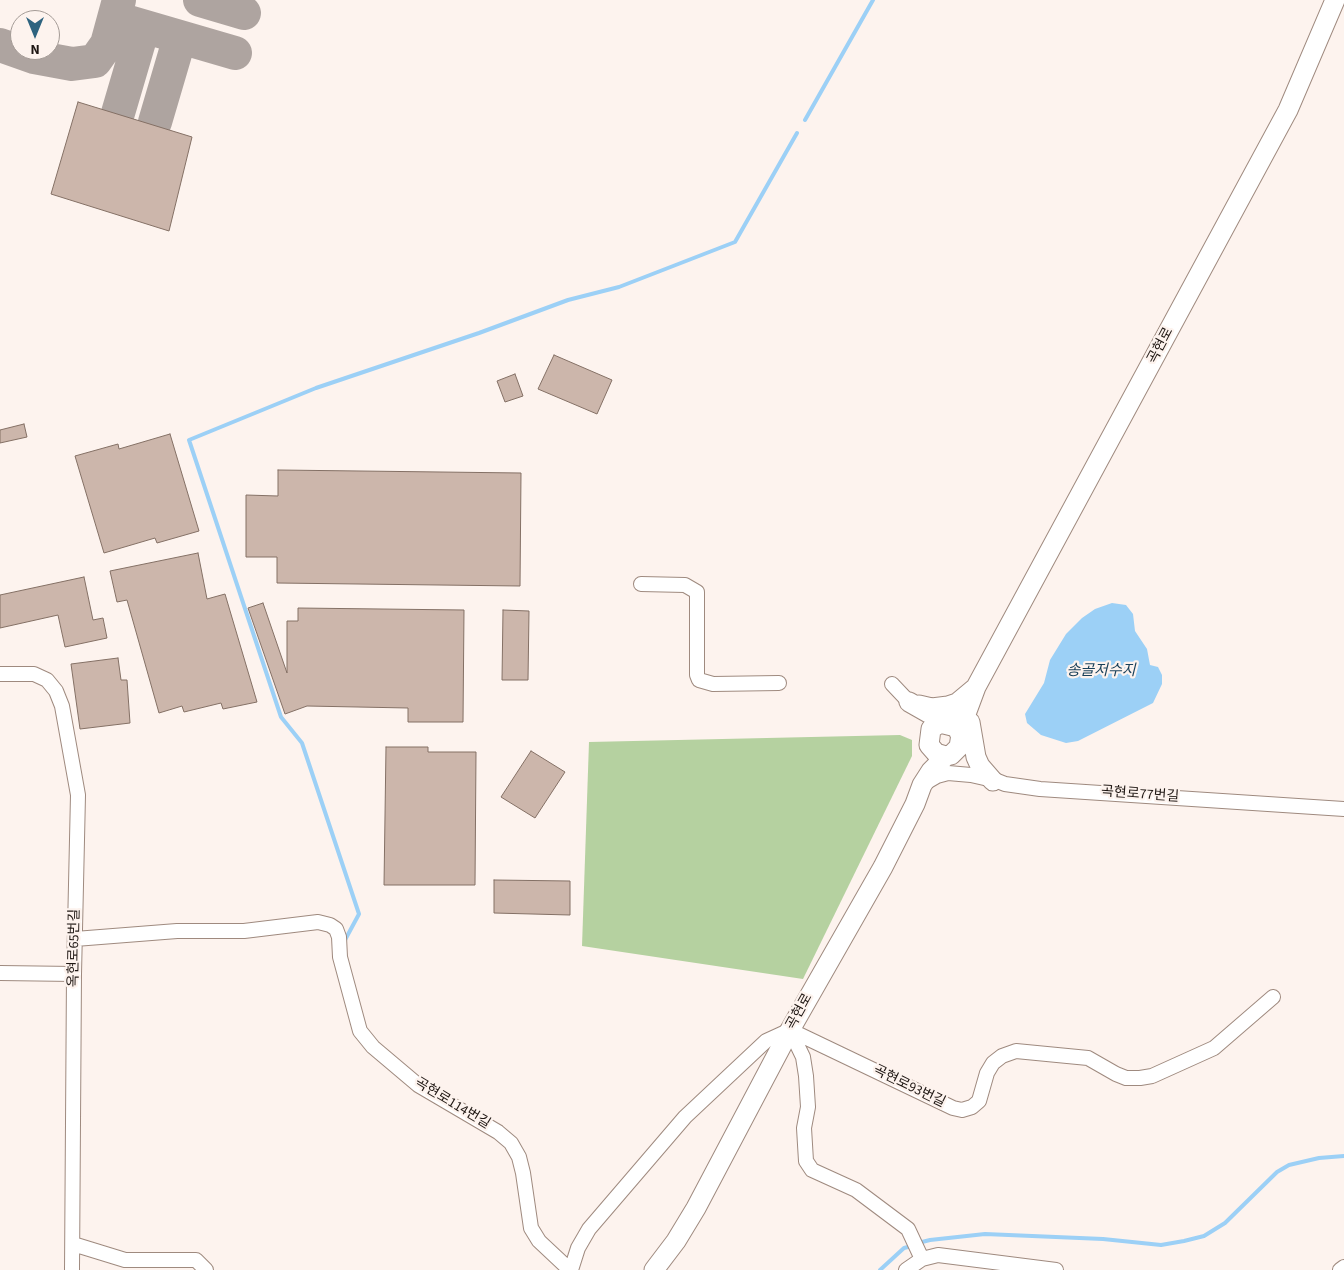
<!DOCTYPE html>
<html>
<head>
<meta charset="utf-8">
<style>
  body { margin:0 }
  #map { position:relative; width:1344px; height:1270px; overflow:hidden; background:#fdf3ee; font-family:"Source Sans 3",sans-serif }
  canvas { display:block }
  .north { position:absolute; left:10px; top:10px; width:50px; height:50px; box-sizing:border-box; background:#fdf3ee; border:1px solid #a49b96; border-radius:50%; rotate:180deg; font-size:14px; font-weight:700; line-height:20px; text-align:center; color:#1e1612 }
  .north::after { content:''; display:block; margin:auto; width:18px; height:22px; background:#2e637f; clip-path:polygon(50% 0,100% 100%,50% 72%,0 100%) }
</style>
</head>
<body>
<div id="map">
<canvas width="1344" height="1270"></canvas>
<div class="north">N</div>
</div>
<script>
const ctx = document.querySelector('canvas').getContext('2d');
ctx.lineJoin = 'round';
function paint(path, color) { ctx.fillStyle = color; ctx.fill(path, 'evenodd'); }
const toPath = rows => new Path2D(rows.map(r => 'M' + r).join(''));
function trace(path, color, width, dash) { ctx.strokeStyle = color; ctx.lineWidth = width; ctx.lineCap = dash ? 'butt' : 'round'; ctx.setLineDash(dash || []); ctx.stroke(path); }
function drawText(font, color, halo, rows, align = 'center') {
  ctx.font = font + ' "Source Sans 3","Noto Sans KR",sans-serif'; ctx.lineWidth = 4.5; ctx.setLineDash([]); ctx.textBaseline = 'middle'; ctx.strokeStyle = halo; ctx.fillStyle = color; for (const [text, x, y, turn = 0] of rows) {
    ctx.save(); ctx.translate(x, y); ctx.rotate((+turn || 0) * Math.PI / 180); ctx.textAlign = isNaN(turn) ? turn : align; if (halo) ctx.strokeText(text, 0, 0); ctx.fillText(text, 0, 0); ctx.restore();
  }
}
const green = toPath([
  [900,735,912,740,912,756,803,979,582,946,589,742]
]);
const water = toPath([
  [1112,603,1126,605,1133,614,1135,631,1147,649,1150,665,1158,667,1162,675,1162,684,1153,703,1078,741,1066,743,1041,735,1027,723,1025,714,1044,683,1050,660,1066,634,1082,618,1095,609]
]);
const stream = toPath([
  [805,120,873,0],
  [345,940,359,914,302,743,281,717,189,440,316,388,479,333,568,300,619,287,735,242,797,133],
  [918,1243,930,1240,985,1234,1103,1239,1161,1245,1184,1241,1204,1236,1225,1223,1277,1172,1289,1165,1319,1158,1344,1156],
  [880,1270,904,1248,912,1246]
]);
const taxiway = toPath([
  [200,0,244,13],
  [115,18,235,53],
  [0,45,34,57,72,64,95,61,107,44,119,0],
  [118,113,143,28],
  [155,122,180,37]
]);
const building = toPath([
  [78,102,192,137,169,231,51,194,78,102],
  [554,355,612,380,597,414,538,389,554,355],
  [515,374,523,396,505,402,497,381,515,374],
  [24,424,27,437,0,443,0,430,24,424],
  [170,434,199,531,157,543,155,538,104,553,75,456,118,444,119,449,170,434],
  [278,470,521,473,520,586,277,583,277,557,246,557,246,495,278,496,278,470],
  [198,553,207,599,225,594,257,702,223,709,221,703,184,712,182,706,159,713,127,600,117,602,110,571,198,553],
  [84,577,93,620,103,618,107,638,65,647,58,615,0,628,0,595,84,577],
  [263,603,287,673,287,621,298,621,298,608,464,610,463,722,408,722,408,708,307,706,285,714,248,608,263,603],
  [503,610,529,611,528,680,502,680,503,610],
  [118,658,121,680,127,680,130,723,80,729,71,664,118,658],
  [386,747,428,747,428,752,476,752,475,885,384,885,386,747],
  [531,751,565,772,535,818,501,797,531,751],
  [494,880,570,881,570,915,494,913,494,880]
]);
const minor = toPath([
  [641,584,685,585,697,592,697,675,699,680,713,684,779,683],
  [0,674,34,674,47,680,56,691,62,706,78,795,74,974,72,1270],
  [892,684,909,702],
  [985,776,1005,784,1040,789,1344,809],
  [925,783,937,776,948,773,971,775,993,780],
  [75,939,177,931,244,931,318,922,330,925,336,929,339,937,340,957,360,1031,373,1047,418,1085,498,1132,511,1143,519,1157,523,1173,531,1228,539,1241,570,1270],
  [0,973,74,974],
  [790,1030,953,1108,962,1110,972,1107,979,1101,987,1073,993,1063,1002,1056,1016,1051,1088,1058,1116,1074,1126,1078,1140,1078,1152,1076,1214,1048,1273,997],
  [790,1030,803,1057,806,1076,808,1107,804,1128,806,1161,812,1170,856,1190,908,1229,922,1259],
  [73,1244,125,1260,196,1260,206,1270],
  [571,1270,578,1248,589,1229,685,1117,766,1041,790,1030],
  [906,1270,922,1259,938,1255,1056,1270],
  [1340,1270,1344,1267]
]);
const major = toPath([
  [909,702,946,723,950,719],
  [919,705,932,708,948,706,957,703,975,688],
  [970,722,976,757,980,766,993,781],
  [961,736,956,727,940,723,931,729,929,745,936,753,946,756,951,755,959,747,963,722,976,687,1288,110,1335,0],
  [654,1270,676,1241,696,1208,790,1030,883,867,915,804,922,785,931,771,946,756]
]);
const streetNames = [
  ["곡현로",1161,346,-62],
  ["곡현로77번길",1140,795,4],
  ["옥현로65번길",75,948,-89],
  ["곡현로",800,1012,-61],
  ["곡현로93번길",909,1087,26],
  ["곡현로114번길",452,1104,31]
];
const waterNames = [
  ["송골저수지",1101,672]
];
paint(green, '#b5d1a0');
paint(water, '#9cd0f6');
trace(stream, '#9cd0f6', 4);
trace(taxiway, '#aea4a0', 34);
paint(building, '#ccb6ab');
trace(building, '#847065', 1);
trace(minor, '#9f8a7f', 16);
trace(major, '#9f8a7f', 21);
trace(minor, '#fff', 14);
trace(major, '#fff', 19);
drawText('14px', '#1e1612', '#fdf3ee', streetNames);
drawText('italic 15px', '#173f59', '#fdf3ee', waterNames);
</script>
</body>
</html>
